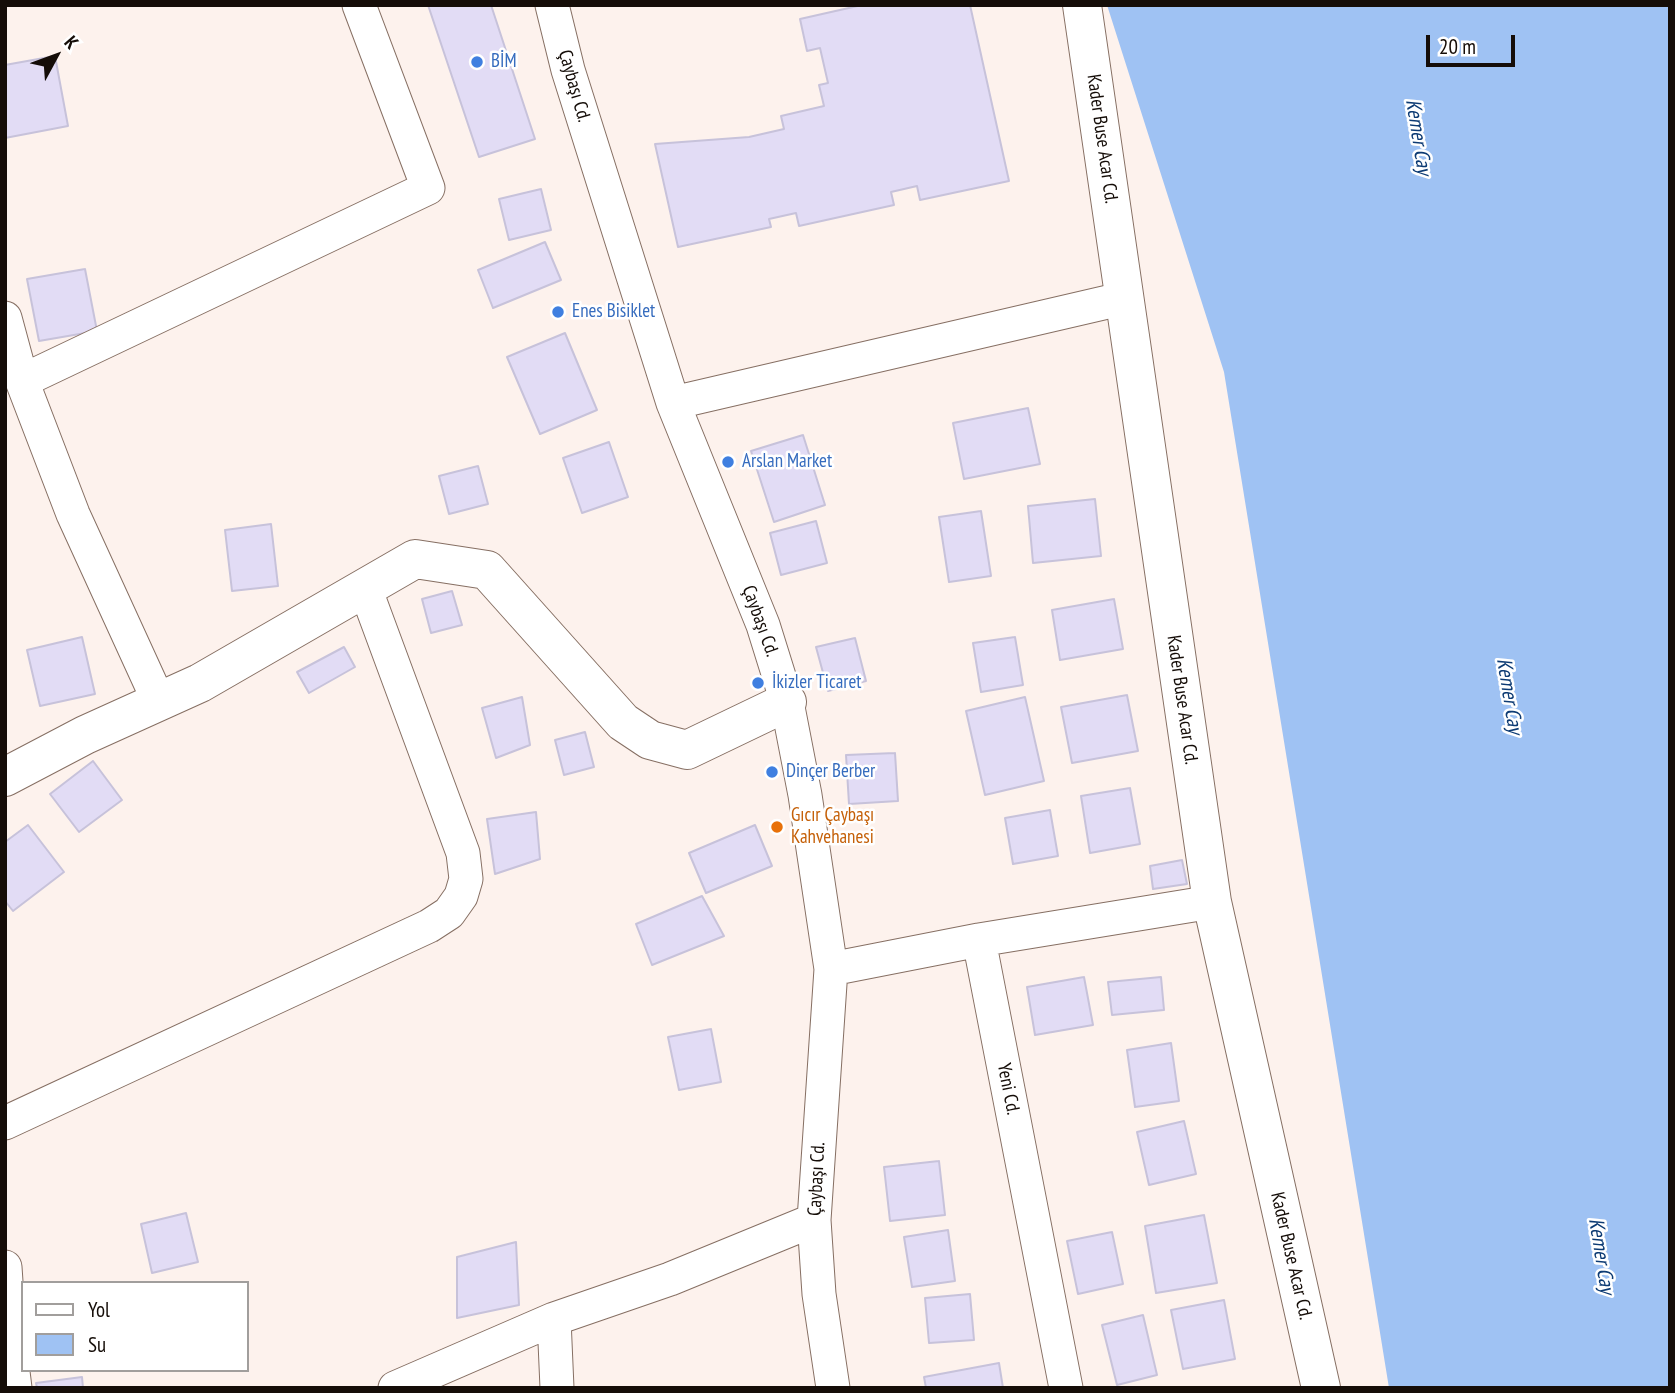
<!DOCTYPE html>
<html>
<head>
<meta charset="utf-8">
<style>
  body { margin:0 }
  #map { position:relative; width:1675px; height:1393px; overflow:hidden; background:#fdf2ed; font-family:"PT Sans Narrow",sans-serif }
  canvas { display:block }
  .frame { position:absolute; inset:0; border:7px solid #150d08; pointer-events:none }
  .legend { position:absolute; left:21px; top:1281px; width:228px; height:91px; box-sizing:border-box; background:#fff; border:2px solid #a19e9c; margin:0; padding:9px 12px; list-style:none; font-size:21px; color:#150d08 }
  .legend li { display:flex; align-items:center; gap:14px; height:35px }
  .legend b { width:35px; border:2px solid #a19e9c }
  .north { position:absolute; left:21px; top:21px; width:70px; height:70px; -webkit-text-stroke:5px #fff; paint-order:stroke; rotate:49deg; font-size:19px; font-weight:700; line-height:28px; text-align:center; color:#150d08 }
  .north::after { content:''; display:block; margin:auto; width:24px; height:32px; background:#150d08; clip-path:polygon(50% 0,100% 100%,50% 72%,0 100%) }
  .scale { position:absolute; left:1426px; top:35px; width:89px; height:32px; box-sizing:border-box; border:4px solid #150d08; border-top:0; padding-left:9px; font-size:21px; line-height:24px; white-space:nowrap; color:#150d08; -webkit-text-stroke:5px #fff; paint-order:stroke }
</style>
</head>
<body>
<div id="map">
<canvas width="1675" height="1393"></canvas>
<div class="frame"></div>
<ul class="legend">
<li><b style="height:9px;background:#fff"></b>Yol</li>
<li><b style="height:19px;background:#9fc2f3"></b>Su</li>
</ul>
<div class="north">K</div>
<div class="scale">20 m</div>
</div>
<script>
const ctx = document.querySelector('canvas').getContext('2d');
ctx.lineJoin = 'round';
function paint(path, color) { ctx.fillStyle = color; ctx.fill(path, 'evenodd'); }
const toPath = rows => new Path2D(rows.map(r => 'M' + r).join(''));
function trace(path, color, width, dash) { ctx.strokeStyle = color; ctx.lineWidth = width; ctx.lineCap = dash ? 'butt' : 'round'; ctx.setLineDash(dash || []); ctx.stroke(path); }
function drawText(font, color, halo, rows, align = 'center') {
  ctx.font = font + ' "PT Sans Narrow",sans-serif'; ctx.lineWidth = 5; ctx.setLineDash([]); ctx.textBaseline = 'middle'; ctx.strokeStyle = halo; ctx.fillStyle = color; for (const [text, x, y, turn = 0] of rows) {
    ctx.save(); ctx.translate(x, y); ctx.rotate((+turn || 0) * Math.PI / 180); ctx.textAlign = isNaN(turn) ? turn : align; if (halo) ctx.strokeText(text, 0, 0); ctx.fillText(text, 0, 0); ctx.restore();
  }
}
const water = toPath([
  [1107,5,1670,5,1670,1388,1389,1388,1224,372]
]);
const building = toPath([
  [428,5,491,5,535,139,479,157,428,5],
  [862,5,970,5,1009,181,920,200,917,186,891,192,894,205,799,226,796,213,769,219,771,227,678,247,655,144,749,137,784,129,781,116,824,106,819,85,828,83,820,48,807,51,800,19,862,5],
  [55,56,68,126,5,138,5,65,55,56],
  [541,189,551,230,509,240,499,199,541,189],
  [545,242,561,280,493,308,478,270,545,242],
  [85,269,97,331,39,341,27,279,85,269],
  [565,333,597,410,540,434,507,357,565,333],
  [1028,408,1040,464,964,479,953,423,1028,408],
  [803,435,825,505,774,522,751,451,803,435],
  [609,442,628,497,582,513,563,458,609,442],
  [478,466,488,504,449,514,439,476,478,466],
  [1095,499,1101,556,1033,563,1028,506,1095,499],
  [981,511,991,576,949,582,939,517,981,511],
  [816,521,827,563,781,575,770,533,816,521],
  [271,524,278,586,232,591,225,530,271,524],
  [452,591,462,625,431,633,422,599,452,591],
  [1114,599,1123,649,1060,660,1052,610,1114,599],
  [82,637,95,694,40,706,27,650,82,637],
  [1015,637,1023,685,981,692,973,643,1015,637],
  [855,638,866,681,828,691,816,647,855,638],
  [344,647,355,667,309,693,297,672,344,647],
  [1127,695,1138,751,1072,763,1061,707,1127,695],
  [522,697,530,745,496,758,482,708,522,697],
  [1025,697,1044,781,985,795,966,711,1025,697],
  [585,732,594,767,564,775,555,740,585,732],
  [895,753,898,801,849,804,846,755,895,753],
  [93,761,122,800,79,832,50,794,93,761],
  [1130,788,1140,844,1090,853,1081,796,1130,788],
  [1050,810,1058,856,1013,864,1005,818,1050,810],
  [536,812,540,859,495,874,487,819,536,812],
  [28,825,64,872,13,911,5,901,5,842,28,825],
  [755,825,772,866,706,893,689,853,755,825],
  [1182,860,1187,884,1153,889,1150,866,1182,860],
  [702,896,724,936,652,965,636,924,702,896],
  [1084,977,1093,1025,1035,1035,1027,987,1084,977],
  [1161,977,1164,1010,1112,1015,1108,982,1161,977],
  [711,1029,721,1082,679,1090,668,1037,711,1029],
  [1171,1043,1179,1101,1135,1107,1127,1050,1171,1043],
  [1184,1121,1196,1174,1149,1185,1137,1132,1184,1121],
  [939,1161,945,1215,890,1221,884,1167,939,1161],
  [186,1213,198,1262,152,1273,141,1224,186,1213],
  [1204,1215,1217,1283,1156,1293,1145,1226,1204,1215],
  [948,1230,955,1281,912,1287,904,1237,948,1230],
  [1112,1232,1123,1284,1078,1294,1067,1241,1112,1232],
  [516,1242,519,1305,457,1318,457,1257,516,1242],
  [970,1294,974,1340,929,1343,925,1298,970,1294],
  [1224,1300,1235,1359,1183,1369,1171,1310,1224,1300],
  [1143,1315,1157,1375,1117,1385,1102,1325,1143,1315],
  [999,1363,1003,1388,926,1388,924,1377,999,1363],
  [82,1377,83,1388,37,1388,36,1383,82,1377]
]);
const minor = toPath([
  [552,5,568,70,673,403,763,625,787,702,805,795,831,969,814,1220,819,1294,833,1388],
  [5,318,22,381,73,514,159,702],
  [22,381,428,188,359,5],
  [673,403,1125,298],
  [979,940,1212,902],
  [831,969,979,940,1066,1388],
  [5,1123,429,926,449,913,461,896,466,879,463,853,365,588],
  [5,1267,11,1356,15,1388],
  [554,1319,557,1388],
  [395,1388,554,1319,670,1279,814,1220]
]);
const tertiary = toPath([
  [1082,5,1212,902,1321,1388],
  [5,777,85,735,200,683,415,559,487,570,623,722,650,740,687,750,787,702]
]);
const markers = [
  [477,62,7,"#3f7fe0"],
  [558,312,7,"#3f7fe0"],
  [728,462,7,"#3f7fe0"],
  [758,683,7,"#3f7fe0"],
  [772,772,7,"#3f7fe0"],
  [777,827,7,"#e8710a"]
];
const shopNames = [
  ["BİM",491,62],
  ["Enes Bisiklet",572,312],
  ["Arslan Market",742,462],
  ["İkizler Ticaret",772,683],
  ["Dinçer Berber",786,772]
];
const streetNames = [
  ["Çaybaşı Cd.",574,86,74],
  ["Kader Buse Acar Cd.",1102,139,82],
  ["Çaybaşı Cd.",760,621,70],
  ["Kader Buse Acar Cd.",1182,700,82],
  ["Yeni Cd.",1008,1089,79],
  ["Çaybaşı Cd.",817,1179,-87],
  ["Kader Buse Acar Cd.",1291,1256,77]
];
const foodNames = [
  ["Gıcır Çaybaşı",791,816],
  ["Kahvehanesi",791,838]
];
const waterNames = [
  ["Kemer Cay",1418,137,81],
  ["Kemer Cay",1509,696,81],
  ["Kemer Cay",1601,1256,81]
];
paint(water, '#9fc2f3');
paint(building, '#e2dcf5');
trace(building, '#c7c2da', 2);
trace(minor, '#866f63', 35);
trace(tertiary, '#866f63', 40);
trace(minor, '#fff', 33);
trace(tertiary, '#fff', 38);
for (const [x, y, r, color] of markers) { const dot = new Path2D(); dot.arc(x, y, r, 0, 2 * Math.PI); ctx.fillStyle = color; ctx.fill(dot); trace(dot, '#fff', 2.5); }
drawText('19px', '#366cbe', '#fff', shopNames, 'left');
drawText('19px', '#150d08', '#fff', streetNames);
drawText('19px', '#c56008', '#fff', foodNames, 'left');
drawText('italic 21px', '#0c3a73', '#fff', waterNames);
</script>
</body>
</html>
